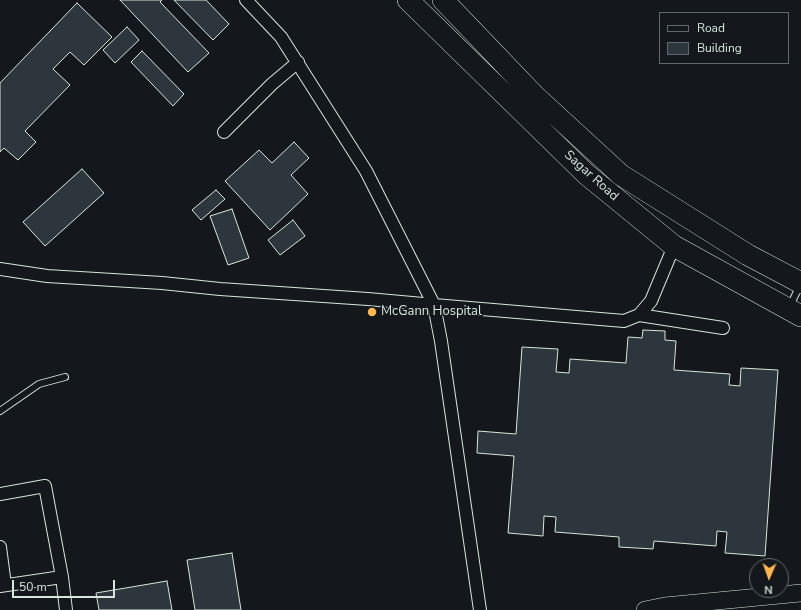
<!DOCTYPE html>
<html>
<head>
<meta charset="utf-8">
<style>
  body { margin:0 }
  #map { position:relative; width:801px; height:610px; overflow:hidden; background:#14181c; font-family:"Nunito Sans",sans-serif }
  canvas { display:block }
  .legend { position:absolute; left:659px; top:12px; width:130px; height:52px; box-sizing:border-box; background:#14181c; border:1px solid #626a69; margin:0; padding:5px 7px; list-style:none; font-size:12px; color:#d8e6dc }
  .legend li { display:flex; align-items:center; gap:8px; height:20px }
  .legend b { width:20px; border:1px solid #626a69 }
  .north { position:absolute; left:749px; top:558px; width:40px; height:40px; box-sizing:border-box; background:#14181c; border:1px solid #626a69; border-radius:50%; rotate:182deg; font-size:11px; font-weight:700; line-height:16px; text-align:center; color:#d8e6dc }
  .north::after { content:''; display:block; margin:auto; width:14px; height:18px; background:#ffb74d; clip-path:polygon(50% 0,100% 100%,50% 72%,0 100%) }
  .scale { position:absolute; left:12px; top:580px; width:103px; height:18px; box-sizing:border-box; border:2px solid #d8e6dc; border-top:0; padding-left:5px; font-size:12px; line-height:14px; white-space:nowrap; color:#d8e6dc; -webkit-text-stroke:3px #14181c; paint-order:stroke }
</style>
</head>
<body>
<div id="map">
<canvas width="801" height="610"></canvas>
<ul class="legend">
<li><b style="height:5px;background:#14181c"></b>Road</li>
<li><b style="height:11px;background:#2c363c"></b>Building</li>
</ul>
<div class="north">N</div>
<div class="scale">50 m</div>
</div>
<script>
const ctx = document.querySelector('canvas').getContext('2d');
ctx.lineJoin = 'round';
function paint(path, color) { ctx.fillStyle = color; ctx.fill(path, 'evenodd'); }
const toPath = rows => new Path2D(rows.map(r => 'M' + r).join(''));
function trace(path, color, width, dash) { ctx.strokeStyle = color; ctx.lineWidth = width; ctx.lineCap = dash ? 'butt' : 'round'; ctx.setLineDash(dash || []); ctx.stroke(path); }
function drawText(font, color, halo, rows, align = 'center') {
  ctx.font = font + ' "Nunito Sans",sans-serif'; ctx.lineWidth = 3; ctx.setLineDash([]); ctx.textBaseline = 'middle'; ctx.strokeStyle = halo; ctx.fillStyle = color; for (const [text, x, y, turn = 0] of rows) {
    ctx.save(); ctx.translate(x, y); ctx.rotate((+turn || 0) * Math.PI / 180); ctx.textAlign = isNaN(turn) ? turn : align; if (halo) ctx.strokeText(text, 0, 0); ctx.fillText(text, 0, 0); ctx.restore();
  }
}
const building = toPath([
  [120,0,162,0,160,2,209,53,188,72,120,0],
  [174,0,206,0,229,24,213,40,174,0],
  [77,3,112,37,84,65,70,52,53,69,70,85,25,131,36,142,18,160,4,148,0,152,0,83,77,3],
  [127,27,139,40,115,63,103,50,127,27],
  [142,51,184,94,173,106,131,62,142,51],
  [294,142,309,158,291,175,308,194,270,230,225,181,259,150,272,163,294,142],
  [82,169,104,193,45,246,23,222,82,169],
  [216,190,225,199,201,220,192,210,216,190],
  [232,209,249,258,228,265,210,216,232,209],
  [293,220,305,236,280,255,268,240,293,220],
  [643,330,665,331,665,340,676,341,674,370,730,374,729,385,740,386,741,368,778,370,765,556,725,553,727,532,717,531,716,546,654,541,653,549,619,547,619,537,555,532,556,517,544,516,543,536,508,533,514,456,477,453,478,431,516,434,522,347,558,349,556,372,569,373,570,359,626,363,628,337,642,338,643,330],
  [232,553,241,610,195,610,187,560,232,553],
  [167,581,172,610,99,610,96,593,167,581]
]);
const service = toPath([
  [790,306,800,285],
  [0,411,39,384,65,377]
]);
const minor = toPath([
  [246,0,281,37,366,171,434,305,624,321,639,315,651,301,674,246],
  [224,132,272,84,298,62],
  [0,269,47,276,162,283,220,289,368,299,434,305,441,341,480,610],
  [639,315,723,328],
  [0,494,45,486,62,577,66,610],
  [0,547,5,585],
  [0,586,62,577]
]);
const secondary = toPath([
  [645,610,665,606,801,593]
]);
const trunk = toPath([
  [408,0,586,174,674,246,801,316],
  [443,0,535,96,621,175,748,255,801,283]
]);
const markers = [
  [372,312,5,"#ffb74d"]
];
const streetNames = [
  ["Sagar Road",591,176,42]
];
const poiNames = [
  ["McGann Hospital",381,312]
];
paint(building, '#2c363c');
trace(building, '#d8e6dc', 1);
trace(service, '#d8e6dc', 8);
trace(minor, '#d8e6dc', 14);
trace(secondary, '#d8e6dc', 18);
trace(trunk, '#d8e6dc', 22);
trace(service, '#14181c', 6);
trace(minor, '#14181c', 12);
trace(secondary, '#14181c', 17);
trace(trunk, '#14181c', 21);
for (const [x, y, r, color] of markers) { const dot = new Path2D(); dot.arc(x, y, r, 0, 2 * Math.PI); ctx.fillStyle = color; ctx.fill(dot); trace(dot, '#14181c', 1.5); }
drawText('13px', '#d8e6dc', '#14181c', streetNames);
drawText('13px', '#d8e6dc', '#14181c', poiNames, 'left');
</script>
</body>
</html>
